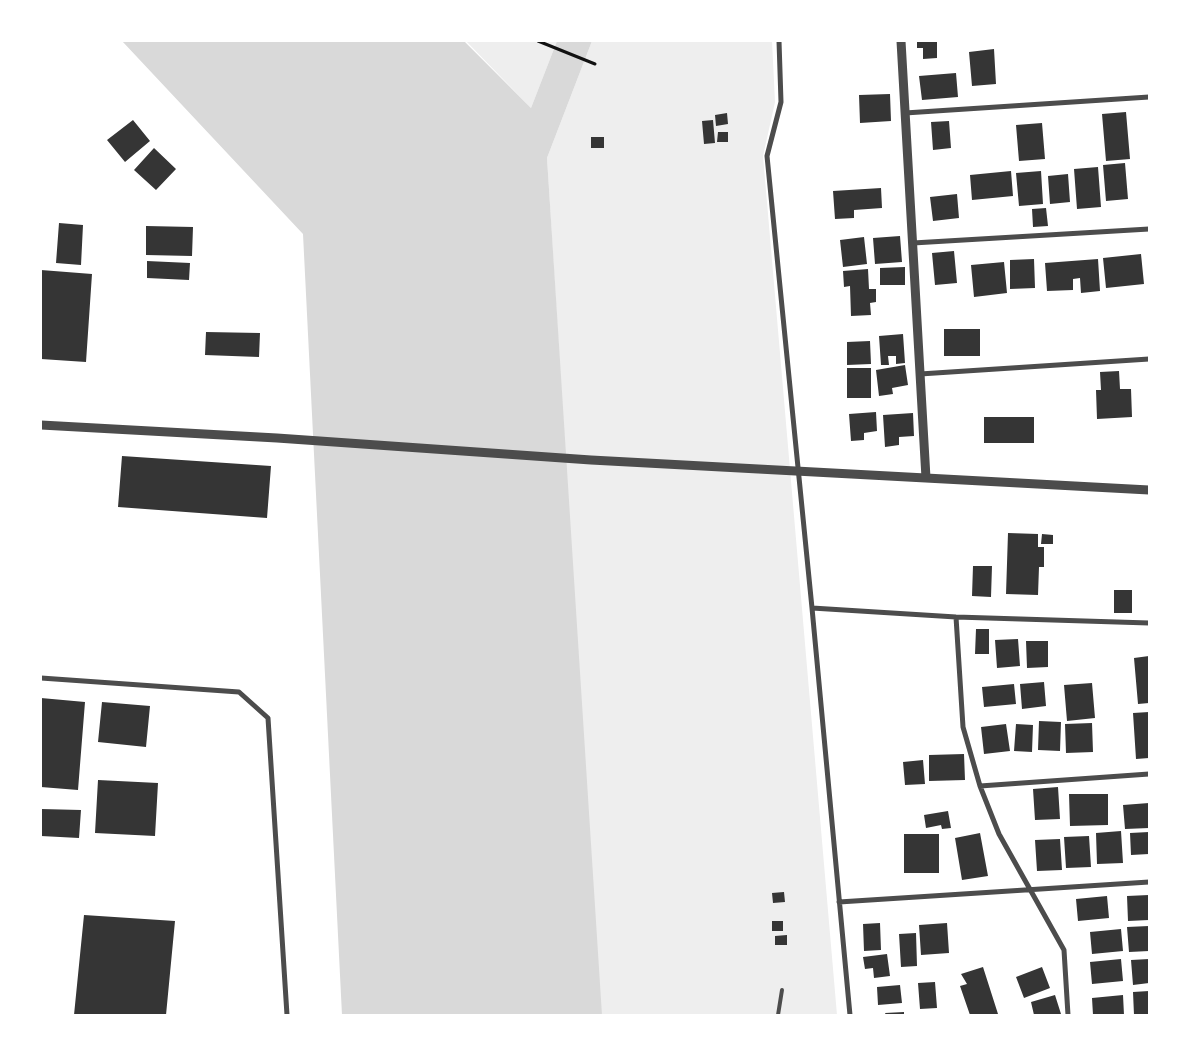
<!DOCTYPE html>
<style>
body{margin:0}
#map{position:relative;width:1190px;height:1056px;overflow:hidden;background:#fff;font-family:"Libre Baskerville",serif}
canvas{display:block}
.frame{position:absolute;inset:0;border:42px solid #fff;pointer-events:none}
</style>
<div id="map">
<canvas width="1190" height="1056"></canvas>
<div class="frame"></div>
</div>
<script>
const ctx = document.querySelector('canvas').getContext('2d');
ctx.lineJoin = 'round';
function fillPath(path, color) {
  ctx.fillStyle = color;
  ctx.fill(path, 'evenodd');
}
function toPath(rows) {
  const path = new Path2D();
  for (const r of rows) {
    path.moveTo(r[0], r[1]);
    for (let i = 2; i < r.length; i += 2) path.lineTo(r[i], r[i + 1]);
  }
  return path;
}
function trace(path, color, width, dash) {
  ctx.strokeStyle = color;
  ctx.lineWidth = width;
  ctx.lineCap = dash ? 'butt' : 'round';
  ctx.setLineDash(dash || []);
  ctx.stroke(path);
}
const green = toPath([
 [466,41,557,41,531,108],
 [592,41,772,41,775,102,763,156,837,1015,600,1015,547,158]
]);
const water = toPath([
 [122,41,464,41,531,108,557,41,592,41,547,158,602,1015,342,1015,303,234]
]);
const building = toPath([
 [917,41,937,41,937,58,923,59,923,48,917,48],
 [994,49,996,84,972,86,969,52],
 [956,73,958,97,922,100,919,76],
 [890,94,891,121,860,123,859,95],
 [1126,112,1130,159,1106,161,1102,114],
 [727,113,728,124,716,126,715,115],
 [133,120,150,141,125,162,107,140],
 [713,120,715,143,704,144,702,121],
 [949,121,951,148,933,150,931,122],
 [1042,123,1045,159,1019,161,1016,125],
 [718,132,728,132,728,142,717,142],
 [591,137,604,137,604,148,591,148],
 [154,148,176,169,156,190,134,170],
 [1125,163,1128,199,1106,201,1103,165],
 [1098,167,1101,207,1077,209,1074,169],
 [1011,171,1013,196,972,200,970,175],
 [1041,171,1043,204,1019,206,1016,173],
 [1068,174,1070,202,1050,204,1048,176],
 [881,188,882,208,854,210,854,218,835,219,833,191],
 [957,194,959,218,933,221,930,197],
 [1046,208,1048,226,1033,227,1032,209],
 [59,223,83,225,81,265,56,263],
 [146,226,193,227,192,256,146,255],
 [900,236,902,262,875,264,873,238],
 [864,237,867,264,843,267,840,240],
 [954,251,957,283,935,285,932,253],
 [1141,254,1144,284,1106,288,1103,258],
 [1034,259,1035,288,1010,289,1010,260],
 [1098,259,1100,291,1081,293,1080,278,1073,279,1073,290,1047,291,1045,263],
 [147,261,190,263,189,280,147,278],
 [1004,262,1007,293,974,297,971,265],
 [905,267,905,285,880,285,880,268],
 [868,269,869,289,876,289,876,302,870,303,871,315,851,316,850,286,844,287,843,271],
 [41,270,92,274,86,362,41,359],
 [944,329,980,329,980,356,944,356],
 [206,332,260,333,259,357,205,355],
 [903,334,905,363,896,364,896,356,888,356,889,365,881,365,879,336],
 [870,341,871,364,847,365,847,342],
 [905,365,908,385,892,388,893,394,879,396,876,370],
 [847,368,871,368,871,398,847,398],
 [1119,371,1120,389,1131,389,1132,417,1097,419,1096,390,1101,390,1100,372],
 [876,412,877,431,864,433,864,440,851,441,849,414],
 [913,413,914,436,899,437,899,445,885,447,883,415],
 [984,417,1034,417,1034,443,984,443],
 [122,456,271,466,267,518,118,507],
 [1008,533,1038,534,1038,547,1044,547,1044,567,1039,567,1038,595,1006,594],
 [1042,534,1053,535,1053,544,1041,544],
 [973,566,992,566,991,597,972,596],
 [1114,590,1132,590,1132,613,1114,613],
 [976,629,989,629,989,654,975,654],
 [1018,639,1020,666,997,668,995,640],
 [1026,641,1048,641,1048,667,1027,668],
 [1149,656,1149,703,1138,704,1134,658],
 [1044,682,1046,706,1022,709,1020,684],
 [1092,683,1095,718,1067,721,1064,685],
 [1014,684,1016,704,984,707,982,687],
 [41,698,85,702,78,790,41,787],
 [102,702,150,706,146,747,98,742],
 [1149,712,1149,758,1136,759,1133,713],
 [1039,721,1061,722,1060,751,1038,750],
 [1092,723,1093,752,1066,753,1065,724],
 [1006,724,1010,751,984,754,981,727],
 [1016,724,1033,725,1032,752,1014,751],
 [964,754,965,780,929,781,929,755],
 [923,760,925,784,905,785,903,762],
 [98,780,158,783,155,836,95,833],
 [1058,787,1060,819,1035,820,1033,789],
 [1069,794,1108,794,1108,825,1070,826],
 [1149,803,1149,828,1125,829,1123,805],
 [41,809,81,810,79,838,41,836],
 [948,811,951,828,942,829,941,825,926,828,924,815],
 [1121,831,1123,863,1097,864,1096,833],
 [1149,832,1149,854,1131,855,1130,833],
 [980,833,988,876,962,880,955,838],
 [904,834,939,834,939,873,904,873],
 [1089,836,1091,867,1066,868,1064,837],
 [1060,839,1062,870,1037,871,1035,840],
 [784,892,785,902,773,903,772,893],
 [1149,895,1149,920,1128,921,1127,896],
 [1107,896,1109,918,1078,921,1076,899],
 [84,915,175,921,166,1015,74,1015],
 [772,921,783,921,783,931,772,931],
 [880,923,881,950,864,951,863,924],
 [947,923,949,953,921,955,919,925],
 [1149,926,1149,951,1129,952,1127,927],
 [1121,929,1123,951,1092,954,1090,932],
 [916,933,917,966,901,967,899,934],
 [787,935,787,945,775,945,775,936],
 [887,954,890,976,874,978,873,968,865,969,863,957],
 [1121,959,1123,981,1092,984,1090,962],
 [1149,959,1149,983,1133,985,1131,960],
 [983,967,998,1014,970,1015,960,986,967,984,961,974],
 [1042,967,1050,988,1024,998,1016,977],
 [935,982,937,1008,920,1009,918,983],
 [900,985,902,1003,878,1005,877,987],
 [1149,991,1149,1015,1134,1015,1133,992],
 [1055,995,1061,1014,1034,1015,1031,1002],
 [1123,995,1124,1015,1093,1015,1092,998],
 [904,1012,904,1015,886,1015,885,1013]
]);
const path = toPath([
 [538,41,595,64]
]);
const service = toPath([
 [778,1015,782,990]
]);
const minor = toPath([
 [779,41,781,102,767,156,812,608,850,1015],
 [905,113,1149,97],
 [913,243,1149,229],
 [920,374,1149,359],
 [812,608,956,617,1149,623],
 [956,617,963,727,980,786,999,834,1064,950,1068,1015],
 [41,678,239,692,268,718,287,1015],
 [980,786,1149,774],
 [839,902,1149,882]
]);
const tertiary = toPath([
 [901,41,926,478],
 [41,425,277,438,591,460,1149,490]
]);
fillPath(green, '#eee');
fillPath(water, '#d9d9d9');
fillPath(building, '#353535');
trace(path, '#111', 3);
trace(service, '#4c4c4c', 4);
trace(minor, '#4c4c4c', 5);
trace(tertiary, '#4c4c4c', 9);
</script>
